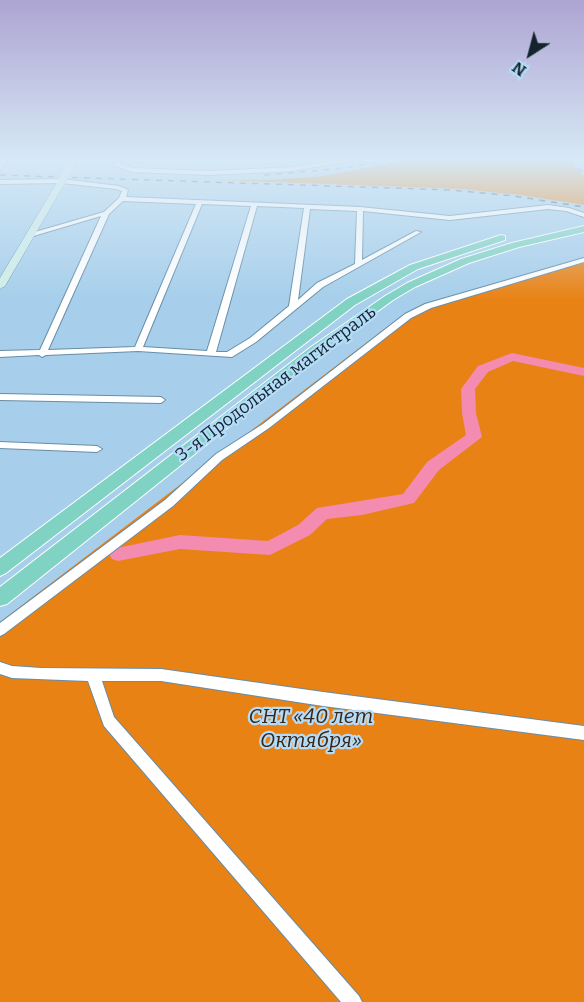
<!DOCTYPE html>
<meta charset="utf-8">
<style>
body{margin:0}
#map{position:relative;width:584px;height:1002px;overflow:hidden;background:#a7cfeb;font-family:Bitter,serif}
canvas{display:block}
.north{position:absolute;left:500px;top:24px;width:60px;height:60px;-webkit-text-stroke:4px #b4dcf8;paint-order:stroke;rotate:216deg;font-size:16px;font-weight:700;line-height:24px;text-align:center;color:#14242e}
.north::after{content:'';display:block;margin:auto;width:21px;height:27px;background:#14242e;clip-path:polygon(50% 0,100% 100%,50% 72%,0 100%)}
</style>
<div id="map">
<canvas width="584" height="1002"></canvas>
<div class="north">N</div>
</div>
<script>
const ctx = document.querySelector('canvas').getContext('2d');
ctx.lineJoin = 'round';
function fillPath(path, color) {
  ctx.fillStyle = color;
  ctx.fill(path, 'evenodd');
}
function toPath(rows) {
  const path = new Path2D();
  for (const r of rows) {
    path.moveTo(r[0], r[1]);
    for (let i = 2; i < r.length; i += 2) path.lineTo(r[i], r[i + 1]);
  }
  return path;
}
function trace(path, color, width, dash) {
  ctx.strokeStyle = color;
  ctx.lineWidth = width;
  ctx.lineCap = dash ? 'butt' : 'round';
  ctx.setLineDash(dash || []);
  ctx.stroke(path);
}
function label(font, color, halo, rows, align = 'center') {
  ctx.font = font + ' Bitter,serif';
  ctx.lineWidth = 4.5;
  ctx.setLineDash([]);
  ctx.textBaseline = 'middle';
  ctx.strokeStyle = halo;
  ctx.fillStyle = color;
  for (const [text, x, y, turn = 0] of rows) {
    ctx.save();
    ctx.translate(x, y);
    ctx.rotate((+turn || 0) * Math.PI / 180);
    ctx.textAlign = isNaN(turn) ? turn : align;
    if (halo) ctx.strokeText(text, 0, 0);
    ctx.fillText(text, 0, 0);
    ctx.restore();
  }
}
const green = toPath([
 [413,159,567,159,584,176,584,205,520,195,460,189,218,180,270,180,323,176],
 [584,263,584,1002,0,1002,0,622,404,314,432,302]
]);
const river = toPath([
 [512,353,584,368,584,376,513,361,488,372,475,389,476,413,482,437,439,470,414,503,362,515,327,519,310,535,270,555,180,549,118,561,112,559,109,554,112,549,180,535,268,541,298,525,317,508,403,494,427,462,466,435,462,413,461,389,478,366,512,353]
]);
const minor = toPath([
 [3,159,8,159,0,170,0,164,3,159],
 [115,159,121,159,120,164,133,168,209,171,293,167,347,159,362,159,293,171,209,175,132,172,115,166,115,159],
 [62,179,119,186,128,190,126,197,360,207,450,216,548,205,569,208,584,213,584,217,566,211,548,209,450,220,363,211,362,260,416,231,421,232,323,287,256,342,232,357,138,351,46,355,42,357,39,355,0,357,0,351,40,350,101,216,30,237,28,236,28,234,104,212,119,198,122,191,116,189,62,183,0,184,0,180,62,179],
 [123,201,196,204,135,347,48,350,109,214,123,201],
 [202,204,251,206,207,351,143,347,202,204],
 [257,206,304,208,289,306,250,338,227,352,216,352,257,206],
 [310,209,357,211,355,264,317,283,298,300,310,209],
 [584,258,584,262,431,308,411,318,269,428,222,460,173,506,4,634,0,636,0,623,165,500,216,454,263,424,405,314,425,304,584,258],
 [0,394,161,397,165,400,161,403,0,400,0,394],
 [0,442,97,446,102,449,97,452,0,448,0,442],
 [0,662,12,666,41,668,161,669,323,692,584,726,584,740,323,706,161,681,102,681,114,717,359,996,362,1002,341,1002,104,726,88,681,12,678,0,674,0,662]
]);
const secondary = toPath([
 [71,159,78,159,72,171,66,171,71,159],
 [62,179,66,181,5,286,0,289,0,278,58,181,62,179]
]);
const trunk = toPath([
 [584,226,584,232,519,247,469,263,415,287,393,300,321,353,7,604,0,606,0,587,311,347,385,296,407,283,461,259,512,243,584,226],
 [501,235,505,236,505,240,418,269,355,305,6,573,0,576,0,558,347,299,410,265,501,235]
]);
const rail = toPath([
 [569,159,584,174],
 [0,175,451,190,514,196,584,207],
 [264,175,337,169,396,159]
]);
const secondaryBridge = toPath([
 [62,181,69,169]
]);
const streetNames = [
 ["3-я Продольная магистраль",276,384,-37]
];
const nearParknames = [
 ["СНТ «40 лет",311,717],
 ["Октября»",311,741]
];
fillPath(green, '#e98214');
fillPath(river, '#f48bb0');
trace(minor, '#678da7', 2);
trace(secondary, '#678da7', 1);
trace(trunk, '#fff', 2);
fillPath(minor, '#fff');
fillPath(secondary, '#cfeee8');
fillPath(trunk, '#80d2c2');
trace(rail, '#415868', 1.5, [6, 6]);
trace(secondaryBridge, '#678da7', 8, []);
trace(secondaryBridge, '#cfeee8', 8);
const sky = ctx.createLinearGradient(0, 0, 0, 300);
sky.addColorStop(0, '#ada4d2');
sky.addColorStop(0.53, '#d7e9f6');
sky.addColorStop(1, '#d7e9f600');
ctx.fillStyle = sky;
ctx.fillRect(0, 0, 584, 300);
label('18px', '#14242e', '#b4dcf8', streetNames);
label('italic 21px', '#3a2617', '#b4dcf8', nearParknames);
</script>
